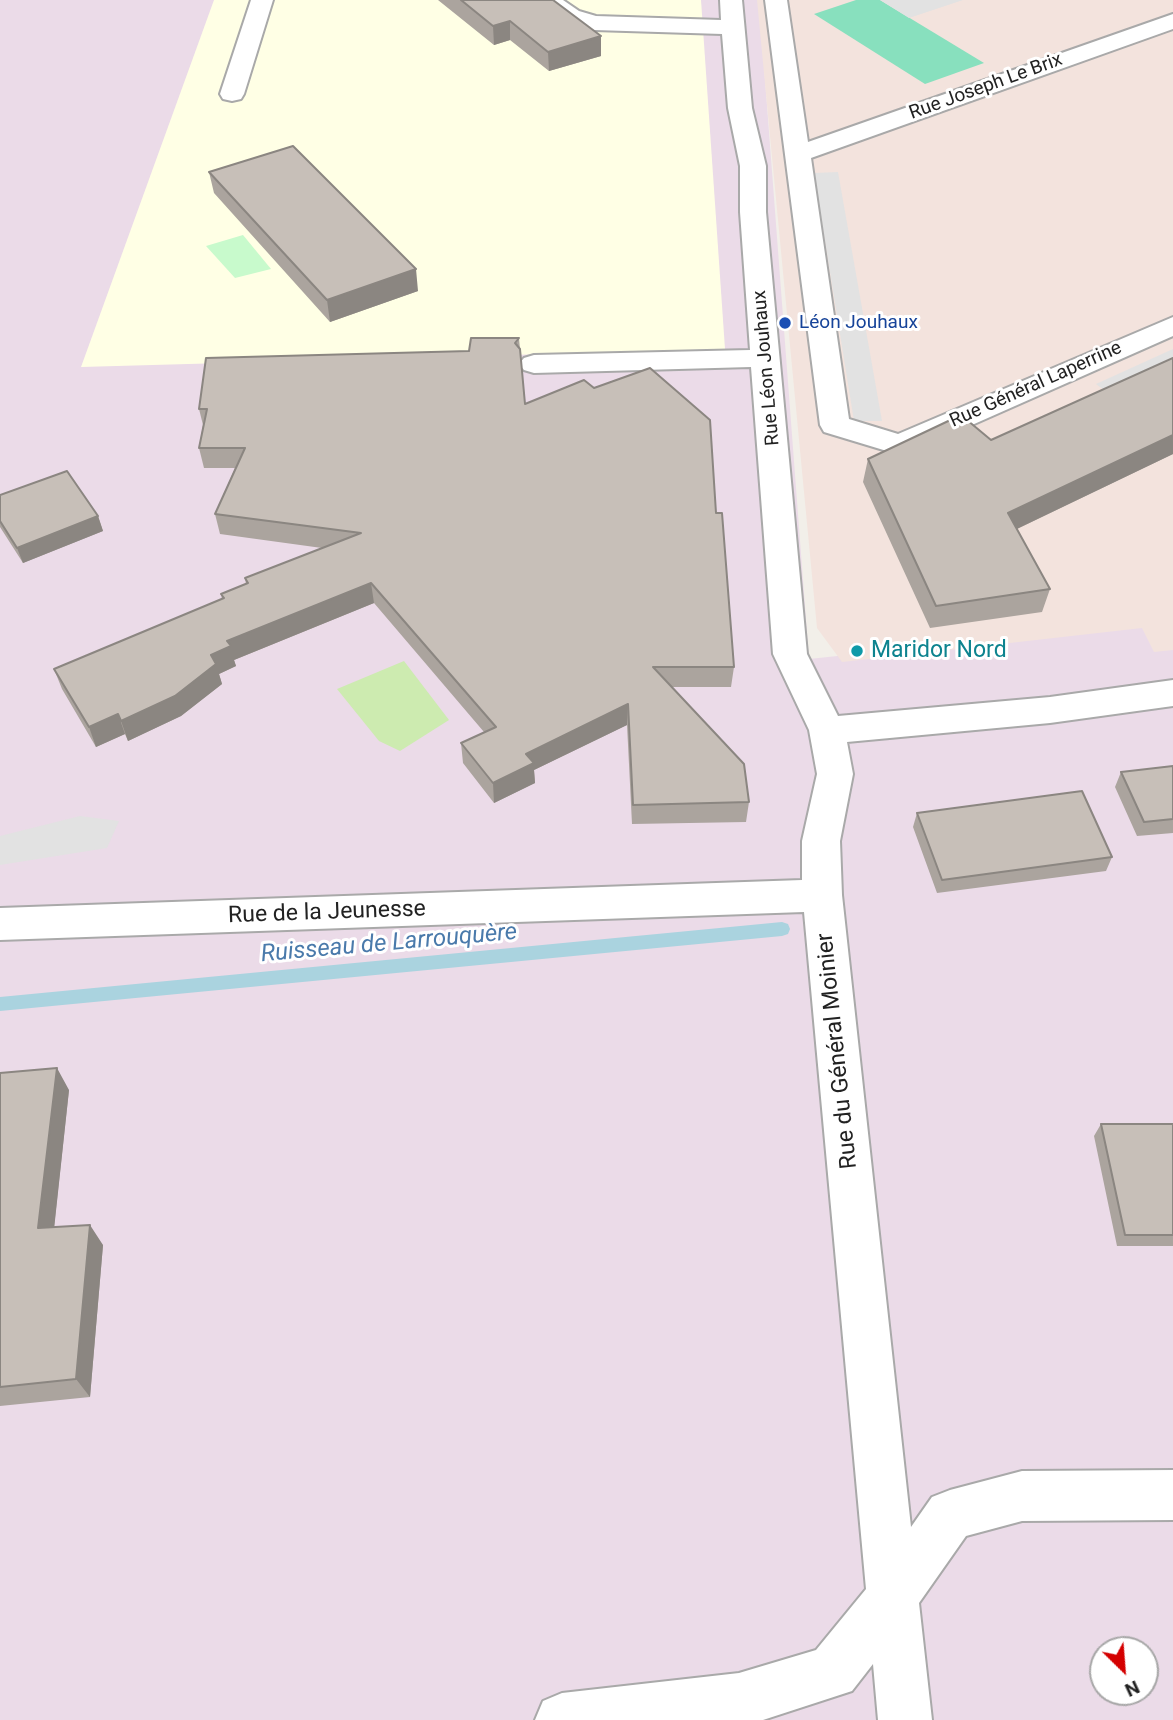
<!DOCTYPE html>
<meta charset="utf-8">
<style>
body{margin:0}
#map{position:relative;width:1173px;height:1720px;overflow:hidden;background:#f2efe9;font-family:Roboto,sans-serif}
canvas{display:block}
.north{position:absolute;left:1089px;top:1636px;width:70px;height:70px;box-sizing:border-box;background:#fff;border:2px solid #a7a7a7;border-radius:50%;rotate:155deg;font-size:19px;font-weight:700;line-height:28px;text-align:center;color:#222}
.north::after{content:'';display:block;margin:auto;width:24px;height:32px;background:#d40000;clip-path:polygon(50% 0,100% 100%,50% 72%,0 100%)}
</style>
<div id="map">
<canvas width="1173" height="1720"></canvas>
<div class="north">N</div>
</div>
<script>
const ctx = document.querySelector('canvas').getContext('2d');
ctx.lineJoin = 'round';
function fillPath(path, color) {
  ctx.fillStyle = color;
  ctx.fill(path, 'evenodd');
}
function toPath(rows) {
  const path = new Path2D();
  for (const r of rows) {
    path.moveTo(r[0], r[1]);
    for (let i = 2; i < r.length; i += 2) path.lineTo(r[i], r[i + 1]);
  }
  return path;
}
function trace(path, color, width, dash) {
  ctx.strokeStyle = color;
  ctx.lineWidth = width;
  ctx.lineCap = dash ? 'butt' : 'round';
  ctx.setLineDash(dash || []);
  ctx.stroke(path);
}
function label(font, color, halo, rows, align = 'center') {
  ctx.font = font + ' Roboto,sans-serif';
  ctx.lineWidth = 6;
  ctx.setLineDash([]);
  ctx.textBaseline = 'middle';
  ctx.strokeStyle = halo;
  ctx.fillStyle = color;
  for (const [text, x, y, turn = 0] of rows) {
    ctx.save();
    ctx.translate(x, y);
    ctx.rotate((+turn || 0) * Math.PI / 180);
    ctx.textAlign = isNaN(turn) ? turn : align;
    if (halo) ctx.strokeText(text, 0, 0);
    ctx.fillText(text, 0, 0);
    ctx.restore();
  }
}
const industrial = toPath([
 [0,0,759,0,809,659,1140,624,1173,644,1173,1720,0,1720],
 [1103,1650,1145,1650,1145,1692,1103,1692]
]);
const education = toPath([
 [214,0,701,0,725,349,81,367]
]);
const military = toPath([
 [757,0,1173,0,1173,650,1154,652,1142,628,842,662,817,628]
]);
const grass = toPath([
 [404,661,449,720,400,751,379,741,337,689]
]);
const park = toPath([
 [243,235,271,269,235,278,206,246]
]);
const pitch = toPath([
 [856,0,880,0,984,63,925,84,814,14]
]);
const parking = toPath([
 [880,0,963,0,909,18],
 [838,172,882,421,854,421,814,173],
 [1173,349,1173,377,1120,402,1096,384],
 [80,816,119,821,107,848,0,865,0,836]
]);
const stream = toPath([
 [782,922,788,924,790,929,788,934,782,936,0,1011,0,997,782,922]
]);
const minor = toPath([
 [251,0,273,0,244,94,241,99,232,101,223,99,220,94,251,0],
 [537,0,563,0,579,11,596,16,721,20,720,0,742,0,752,108,766,166,766,212,807,654,838,716,1050,697,1173,680,1173,706,1050,723,847,742,853,774,840,841,842,895,911,1527,932,1497,950,1490,1022,1471,1173,1470,1173,1520,1022,1521,966,1536,919,1603,932,1720,878,1720,873,1664,852,1691,763,1720,535,1720,543,1701,562,1693,739,1673,816,1650,866,1589,804,912,0,940,0,908,802,880,802,841,817,774,809,730,773,654,751,367,534,373,524,370,519,364,524,358,534,355,750,350,740,212,740,166,728,108,722,34,594,30,563,21,537,0],
 [765,0,787,0,808,142,1173,14,1173,29,811,158,849,419,898,434,1173,317,1173,336,911,452,900,455,824,432,820,425,765,0]
]);
const wall = toPath([
 [438,0,553,0,601,36,601,56,549,71,510,40,494,45],
 [209,172,418,291,330,322,214,193],
 [519,338,525,404,716,513,734,667,731,687,672,687,749,802,746,822,632,824,627,725,534,770,535,783,494,803,463,763,461,743,484,732,374,603,234,660,236,666,219,674,222,684,181,716,128,741,125,734,96,747,62,689,54,669,222,599,221,594,246,584,245,578,322,548,220,534,215,514,235,468,204,468,199,448,203,425,199,409,469,351],
 [1173,358,1173,454,1017,529,1050,589,1042,612,930,628,863,482,868,459,991,440],
 [0,495,98,516,103,531,23,563,0,527],
 [1173,766,1173,833,1137,836,1115,787,1121,772],
 [917,813,1112,857,1106,871,937,893,913,827],
 [0,1073,69,1090,54,1227,103,1245,90,1397,0,1406],
 [1101,1124,1173,1124,1173,1246,1117,1246,1094,1136]
]);
const shadedWall = toPath([
 [510,21,510,40,494,45,493,26],
 [601,36,601,56,549,71,548,52],
 [416,269,418,291,330,322,327,300],
 [1173,435,1173,454,1002,536,1008,513],
 [98,516,103,531,23,563,17,548],
 [371,583,374,603,234,660,236,666,219,674,222,684,181,716,128,741,121,721,211,655,227,641],
 [628,704,627,725,534,770,535,783,494,803,493,783,526,754],
 [118,714,125,734,96,747,89,727],
 [57,1068,69,1090,52,1248,38,1228],
 [90,1225,103,1245,90,1397,76,1379]
]);
const building = toPath([
 [461,0,553,0,601,36,548,52,510,21,493,26,461,0],
 [293,146,416,269,327,300,209,172,293,146],
 [471,338,519,338,515,343,520,349,525,404,584,380,594,388,650,368,710,420,716,513,722,513,734,667,653,667,744,764,749,802,633,805,628,704,526,754,534,763,493,783,461,743,496,727,371,583,227,641,231,646,211,655,216,664,175,696,121,721,118,714,89,727,54,669,224,598,221,594,248,583,245,578,361,533,215,514,245,448,199,448,207,409,199,409,206,358,469,351,471,338],
 [1173,358,1173,435,1008,513,1050,589,936,606,868,459,961,415,991,440,1173,358],
 [67,471,98,516,17,548,0,521,0,495,67,471],
 [1173,766,1173,819,1144,822,1121,772,1173,766],
 [1082,791,1112,857,942,880,917,813,1082,791],
 [57,1068,38,1228,90,1225,76,1379,0,1387,0,1073,57,1068],
 [1101,1124,1173,1124,1173,1235,1125,1235,1101,1124]
]);
const markers = [
 [785,323,7,"#1a4fb4"],
 [857,651,7,"#0f9aa8"]
];
const farStreetnames = [
 ["Rue Joseph Le Brix",986,87,-20],
 ["Rue Léon Jouhaux",767,368,-95],
 ["Rue Général Laperrine",1036,385,-24]
];
const farTransitnames = [
 ["Léon Jouhaux",799,323]
];
const cultureNames = [
 ["Maridor Nord",871,651]
];
const streetNames = [
 ["Rue de la Jeunesse",327,913,-2],
 ["Rue du Général Moinier",838,1051,-96]
];
const waterNames = [
 ["Ruisseau de Larrouquère",389,944,-5]
];
fillPath(industrial, '#ebdbe8');
fillPath(education, '#ffffe5');
fillPath(military, '#f3e3dd');
fillPath(grass, '#cdebb0');
fillPath(park, '#c8facc');
fillPath(pitch, '#88e0be');
fillPath(parking, '#e2e2e2');
fillPath(stream, '#aad3df');
trace(minor, '#a9a9a9', 4);
fillPath(minor, '#fff');
fillPath(wall, '#aba49e');
fillPath(shadedWall, '#8b8681');
fillPath(building, '#c7bfb8');
trace(building, '#8b8681', 2);
for (const [x, y, r, color] of markers) {
  const dot = new Path2D();
  dot.arc(x, y, r, 0, 2 * Math.PI);
  ctx.fillStyle = color;
  ctx.fill(dot);
  trace(dot, '#fff', 2.5);
}
label('19px', '#222', '#fff', farStreetnames);
label('19px', '#164399', '#fff', farTransitnames, 'left');
label('23px', '#0d838f', '#fff', cultureNames, 'left');
label('23px', '#222', '#fff', streetNames);
label('italic 24px', '#4a7aab', '#fff', waterNames);
</script>
